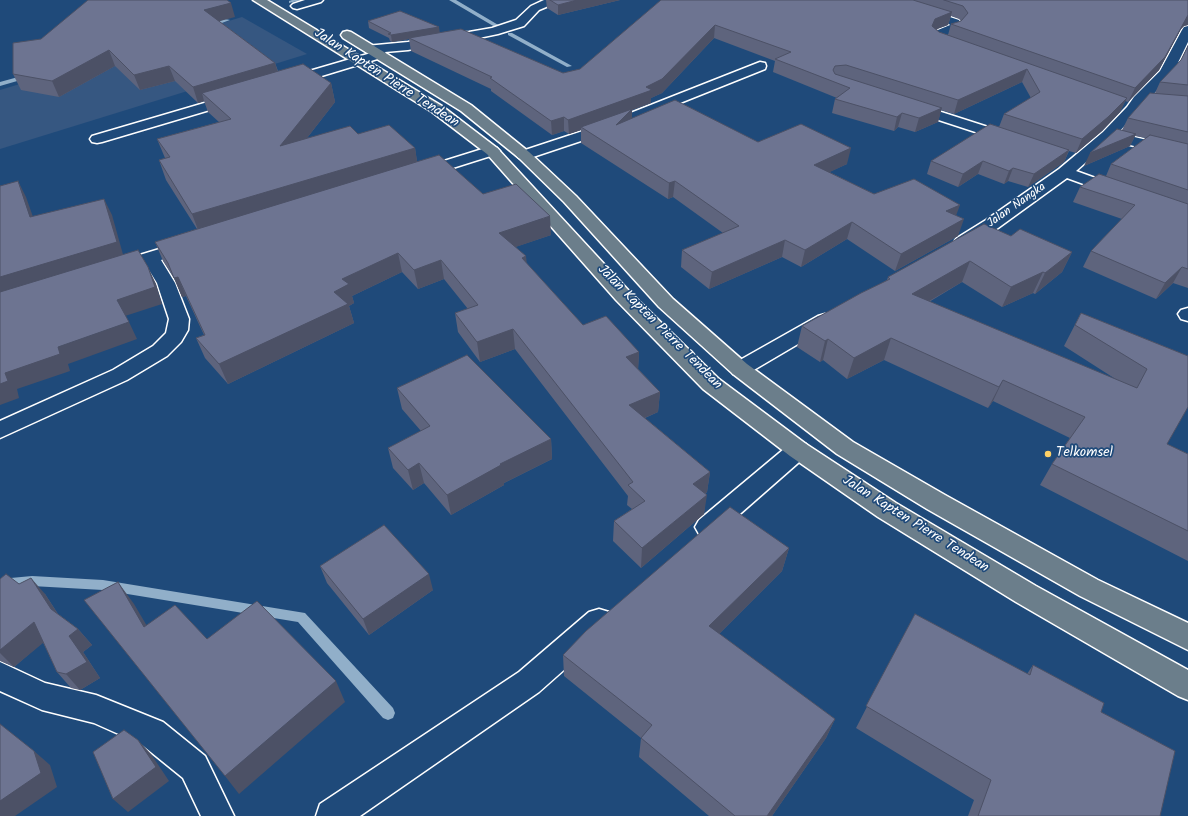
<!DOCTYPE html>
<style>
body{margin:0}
canvas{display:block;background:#1f4a7a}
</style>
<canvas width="1188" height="816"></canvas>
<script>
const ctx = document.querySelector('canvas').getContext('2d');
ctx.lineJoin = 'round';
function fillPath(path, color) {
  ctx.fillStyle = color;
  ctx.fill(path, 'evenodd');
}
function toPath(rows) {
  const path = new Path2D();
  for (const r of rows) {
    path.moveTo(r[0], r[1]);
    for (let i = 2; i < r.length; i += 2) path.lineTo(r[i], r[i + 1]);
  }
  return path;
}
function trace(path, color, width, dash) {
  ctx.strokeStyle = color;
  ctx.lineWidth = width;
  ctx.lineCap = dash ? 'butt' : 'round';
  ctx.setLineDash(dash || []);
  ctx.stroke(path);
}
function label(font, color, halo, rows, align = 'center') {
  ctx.font = font + ' Kalam,sans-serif';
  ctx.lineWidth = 3.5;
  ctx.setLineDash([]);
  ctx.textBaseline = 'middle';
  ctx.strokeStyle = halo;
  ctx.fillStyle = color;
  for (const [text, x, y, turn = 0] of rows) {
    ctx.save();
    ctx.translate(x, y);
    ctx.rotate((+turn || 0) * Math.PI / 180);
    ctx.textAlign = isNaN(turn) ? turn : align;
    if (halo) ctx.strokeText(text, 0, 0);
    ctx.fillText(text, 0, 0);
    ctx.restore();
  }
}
const built = toPath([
 [242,17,307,54,0,149,0,90]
]);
const stream = toPath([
 [292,0,301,0,289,3,289,1,292,0],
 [449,0,456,0,500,26,495,27,449,0],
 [225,19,230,20,208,28,205,26,225,19],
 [508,33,512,33,572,66,567,67,508,35,508,33],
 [29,74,31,75,31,77,0,86,0,82,29,74],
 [32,576,103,580,305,613,393,708,395,713,393,718,388,720,383,718,298,622,103,590,32,586,0,589,0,579,32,576]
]);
const minor = toPath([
 [305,0,323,0,321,2,297,9,293,8,291,6,293,4,305,0],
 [544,0,560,0,558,2,539,10,524,26,498,34,469,40,449,42,408,50,385,52,386,54,384,57,292,85,282,85,280,82,282,79,371,53,366,52,364,49,366,46,408,42,449,34,469,32,492,28,516,20,531,6,544,0],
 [881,0,898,0,959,20,962,27,960,30,943,37,959,43,961,46,959,49,951,49,932,41,930,38,933,32,950,25,949,24,883,2,881,0],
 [1188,26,1188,42,1173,73,1118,133,1188,150,1188,160,1111,140,1076,171,1123,188,1125,191,1123,194,1117,196,1111,194,1067,178,998,228,969,246,963,247,957,246,954,242,957,238,986,220,1059,169,1103,132,1127,107,1134,97,1160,71,1182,30,1184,27,1188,26],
 [760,62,765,63,766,66,765,69,605,133,524,160,519,158,516,155,519,152,595,127,760,62],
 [235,94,240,95,242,98,240,101,102,142,97,143,92,142,90,139,92,136,235,94],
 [910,102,1016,136,1018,139,1016,142,1011,143,1006,142,905,109,903,106,905,103,910,102],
 [492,146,497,148,500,151,497,154,421,178,415,176,413,173,415,170,492,146],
 [189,240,195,241,198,245,195,249,161,260,175,283,189,319,188,330,181,342,167,356,127,380,0,438,0,421,113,370,153,346,166,333,169,319,157,283,146,265,116,273,110,272,107,268,110,264,189,240],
 [1188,308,1188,321,1181,319,1178,314,1181,310,1188,308],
 [825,314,832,316,835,320,832,324,747,374,740,376,733,374,730,369,733,364,818,316,825,314],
 [798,441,806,444,810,450,806,456,717,534,708,537,699,534,695,527,699,520,790,444,798,441],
 [599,609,609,612,613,621,609,630,539,692,360,816,316,816,320,804,519,672,589,612,599,609],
 [0,662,45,683,96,695,163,722,205,756,234,816,201,816,183,778,141,744,94,723,42,710,0,691,0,662]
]);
const primary = toPath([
 [253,0,267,0,442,106,497,148,630,292,719,379,806,444,896,503,1036,586,1188,670,1188,700,1178,696,1016,602,878,517,790,456,703,389,616,300,487,154,432,112,253,0],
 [347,31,351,32,471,105,529,152,576,196,673,299,747,364,853,442,945,495,1098,580,1188,623,1188,650,1080,596,927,509,837,454,733,374,659,307,564,202,519,158,461,111,343,38,341,35,343,32,347,31]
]);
const wall = toPath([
 [546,0,620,0,558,15,547,8],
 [661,0,1188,0,1188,25,1184,26,1181,29,1159,70,1128,102,1125,101,1120,112,1102,131,1076,153,1069,151,1064,162,1028,187,1008,181,1004,184,978,174,958,187,927,174,931,161,999,127,1004,114,1031,98,1022,82,954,114,941,110,938,122,915,132,898,127,894,131,832,113,835,99,837,98,773,72,775,61,714,38,662,93,651,98,651,103,632,110,632,118,758,142,847,164,829,172,874,194,956,215,958,236,895,271,847,239,801,267,782,257,709,289,681,267,682,250,723,233,673,197,668,199,581,143,581,130,569,134,564,131,552,135,491,91,491,89,411,51,409,39,392,42,390,41,389,38,369,28,368,21,440,33,563,73,580,69],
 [951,16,959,19,961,21,951,24,948,35,939,32,937,29,948,25],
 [235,17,219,21,275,63,278,71,331,83,335,102,307,138,358,134,415,148,417,162,483,194,551,235,515,247,527,264,583,325,639,352,638,369,660,392,658,412,645,418,710,472,707,492,706,493,704,514,641,568,613,541,614,521,632,509,627,505,628,496,515,349,480,362,458,332,455,313,468,309,444,279,418,289,402,272,352,296,354,303,349,306,354,323,228,384,205,358,196,338,204,335,186,296,182,297,174,278,163,261,155,242,197,229,166,180,159,160,165,158,157,139,219,122,208,112,204,101,198,103,175,81,140,90,115,66,59,97,21,90,13,74],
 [1188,45,1188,288,1173,283,1156,299,1083,267,1091,251,1122,219,1073,202,1080,187,1106,176,1111,164,1146,138,1135,136,1130,146,1084,166,1122,130,1128,118,1155,93,1160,82,1181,61],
 [1011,236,1072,252,1062,272,1035,294,1033,293,1002,307,962,282,929,302,1117,380,1064,346,1081,313,1188,356,1167,444,1188,454,1188,561,1040,485,1052,464,1070,438,993,401,988,408,884,360,847,379,823,360,820,362,797,347,802,326,887,280,888,277],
 [397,388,551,439,552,459,504,483,504,485,451,515,424,483,413,490,393,468,388,448,421,431,402,409],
 [789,548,782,571,719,634,835,719,826,738,772,816,709,816,639,757,641,738,564,676,563,655],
 [320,566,433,590,369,635,327,583],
 [0,579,19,584,45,594,58,614,78,629,92,645,83,652,100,678,80,690,71,688,57,672,43,642,14,667,0,661],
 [915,614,1027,674,1033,665,1101,712,1160,816,968,816,974,800,856,728]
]);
const shadedWall = toPath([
 [577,0,620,0,558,15,558,5],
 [231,3,235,17,209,24,204,10],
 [952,12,948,25,932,31,932,26,935,19],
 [1188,15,1188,25,1184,26,1181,29,1159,70,1128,102,1135,88],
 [715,25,714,38,662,93,651,98,651,103,632,110,632,124,581,127,581,130,569,134,568,120,646,87],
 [439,27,440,34,409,38,409,39,392,42,391,35],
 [109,50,115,66,59,97,52,81],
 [275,63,280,79,202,93,204,101,198,103,193,87],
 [169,66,175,81,140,90,134,75],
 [1027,69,1022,82,954,114,958,100],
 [331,83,335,102,286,165,280,146],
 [1127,98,1120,112,1102,131,1076,153,1082,139],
 [942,108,938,122,915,132,919,118],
 [902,113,898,127,894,131,897,117],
 [564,117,564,131,552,135,551,121],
 [1136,134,1130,146,1084,166,1090,153],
 [415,148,418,167,200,235,192,214],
 [851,148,847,164,811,181,814,165],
 [1069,150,1064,162,1028,187,1034,174],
 [983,161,978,174,958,187,963,174],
 [1013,168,1008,181,1004,184,1009,171],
 [18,181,26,197,39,234,30,217],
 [675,181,673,197,668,199,669,183],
 [104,199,112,215,124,258,0,296,0,277],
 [960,205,954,221,946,211],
 [550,216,551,235,501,252,499,233],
 [964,219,958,236,895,271,901,254],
 [852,222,847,239,801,267,805,250],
 [785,240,782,257,709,289,712,272],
 [1072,252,1062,272,1035,294,1045,273],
 [398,253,402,272,352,296,354,303,349,306,354,323,228,384,219,364,334,292,342,279],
 [526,256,528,275,522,258],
 [441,260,444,279,418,289,414,270],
 [970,261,962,282,905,315,912,294],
 [148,267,156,284,162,304,125,316,117,300],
 [1182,267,1173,283,1156,299,1165,283],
 [1043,272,1033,293,1002,307,1011,287],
 [178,277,186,296,182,297,174,278],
 [129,322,137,339,68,364,70,371,17,389,19,398,0,405,0,384,5,373,58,347],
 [513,329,515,349,480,362,477,342],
 [891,338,884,360,847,379,854,358],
 [828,339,823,360,820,362,825,341],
 [639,352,638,372,626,357],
 [1003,380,993,401,988,408,999,387],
 [660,392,658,412,628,425,629,405],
 [551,439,552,459,504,483,504,485,451,515,447,495,500,464],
 [419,463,424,483,413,490,408,470],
 [710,472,707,492,690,504,693,484],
 [707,495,704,514,641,568,642,548],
 [789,548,782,571,705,648,709,626],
 [429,574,433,590,369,635,363,619],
 [31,578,45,594,65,625,51,609],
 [118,582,134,604,160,648,144,627],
 [34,622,49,638,14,667,0,653,0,650],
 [78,629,92,645,83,652,100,678,80,690,66,674,69,636],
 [336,681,345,702,239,794,225,776],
 [835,719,826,738,772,816,767,816],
 [138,740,151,754,169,781,128,812,113,799],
 [34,751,50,765,57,787,15,816,0,816,0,801]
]);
const building = toPath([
 [88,0,227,0,231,3,204,10,275,63,193,87,169,66,134,75,109,50,52,81,13,74,13,43,41,39,88,0],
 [550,0,577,0,558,5,550,0],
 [661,0,913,0,952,12,935,19,932,26,939,32,1127,98,1108,117,1082,139,1004,114,1040,92,1027,69,958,100,846,65,835,66,833,70,835,74,942,108,919,118,902,113,897,117,835,99,850,88,775,59,791,52,715,25,662,79,646,87,652,90,568,120,564,117,551,121,490,78,492,77,409,38,461,29,563,73,580,69,661,0],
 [944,0,1188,0,1188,15,1165,57,1135,88,951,24,961,21,968,13,963,6,944,0],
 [400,11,439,27,391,35,388,34,391,33,368,21,400,11],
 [1188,46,1188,85,1160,82,1181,60,1188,46],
 [303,64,331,83,280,146,350,126,358,134,389,125,415,148,192,214,159,160,170,157,157,139,231,119,202,93,303,64],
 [1150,93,1188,96,1188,132,1128,118,1150,93],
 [675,100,758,142,801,124,851,148,814,165,874,194,914,179,960,205,946,211,964,219,901,254,852,222,805,250,785,240,712,272,682,250,739,226,675,181,669,183,581,127,632,109,616,125,675,100],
 [990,124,1069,150,1034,174,1013,168,1009,171,983,161,963,174,931,161,990,124],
 [1117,129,1136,134,1090,153,1117,129],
 [1150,135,1188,144,1188,190,1111,164,1150,135],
 [439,155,483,194,516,184,550,216,499,233,526,256,522,258,583,325,606,316,639,352,626,357,660,392,629,405,710,472,693,484,707,495,642,548,614,521,645,501,628,485,633,482,513,329,477,342,455,313,478,305,441,260,414,270,398,253,342,279,349,284,334,292,348,304,219,364,196,338,205,335,178,277,174,278,168,263,155,242,439,155],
 [1099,174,1188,204,1188,269,1182,267,1165,283,1091,251,1135,205,1080,187,1099,174],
 [18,181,30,217,104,199,117,242,0,277,0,186,18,181],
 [984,224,1011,236,1020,229,1072,252,1045,273,1043,272,1011,287,970,261,912,294,1137,388,1147,369,1075,325,1081,313,1188,356,1188,407,1167,444,1188,454,1188,531,1052,464,1085,417,1003,380,999,387,891,338,854,358,828,339,825,341,802,326,861,293,890,279,888,277,984,224],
 [138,250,148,267,155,287,117,300,129,322,58,347,60,354,5,373,8,381,0,384,0,292,138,250],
 [467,355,551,439,500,464,501,465,447,495,419,463,408,470,388,448,430,426,397,388,467,355],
 [730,507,789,548,709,626,835,719,767,816,735,816,641,738,652,725,563,655,586,631,730,507],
 [384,525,429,574,363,619,320,566,384,525],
 [6,574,19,584,31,578,51,609,78,629,69,636,87,662,66,674,57,672,34,622,0,650,0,579,6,574],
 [118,582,144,627,175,605,207,639,257,601,336,681,225,776,84,600,118,582],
 [915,614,1030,675,1033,665,1104,703,1101,712,1175,751,1160,816,978,816,991,780,866,706,915,614],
 [0,724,34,751,41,773,0,801,0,724],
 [124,730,138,740,156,767,113,799,93,752,124,730]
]);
const markers = [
 [1048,454,4,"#ffd166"]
];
const farStreetnames = [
 ["Jalan Nangka",1017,206,-35]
];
const streetNames = [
 ["Jalan Kapten Pierre Tendean",386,79,33],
 ["Jalan Kapten Pierre Tendean",659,328,45],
 ["Jalan Kapten Pierre Tendean",915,525,32]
];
const poiNames = [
 ["Telkomsel",1056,454]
];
fillPath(built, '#365781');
fillPath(stream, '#91afc9');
trace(minor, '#fff', 3);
trace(primary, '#fff', 3);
fillPath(minor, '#1f4a7a');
fillPath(primary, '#6b7e8b');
fillPath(wall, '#5e647d');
fillPath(shadedWall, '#4c5166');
fillPath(building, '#6d7491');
trace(building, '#4c5166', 1);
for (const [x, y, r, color] of markers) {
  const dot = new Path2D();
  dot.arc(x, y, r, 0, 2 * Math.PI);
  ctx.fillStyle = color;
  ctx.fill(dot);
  trace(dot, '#1f4a7a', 1.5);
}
label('12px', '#fff', '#1f4a7a', farStreetnames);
label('14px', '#fff', '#1f4a7a', streetNames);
label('14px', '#fff', '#1f4a7a', poiNames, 'left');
</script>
